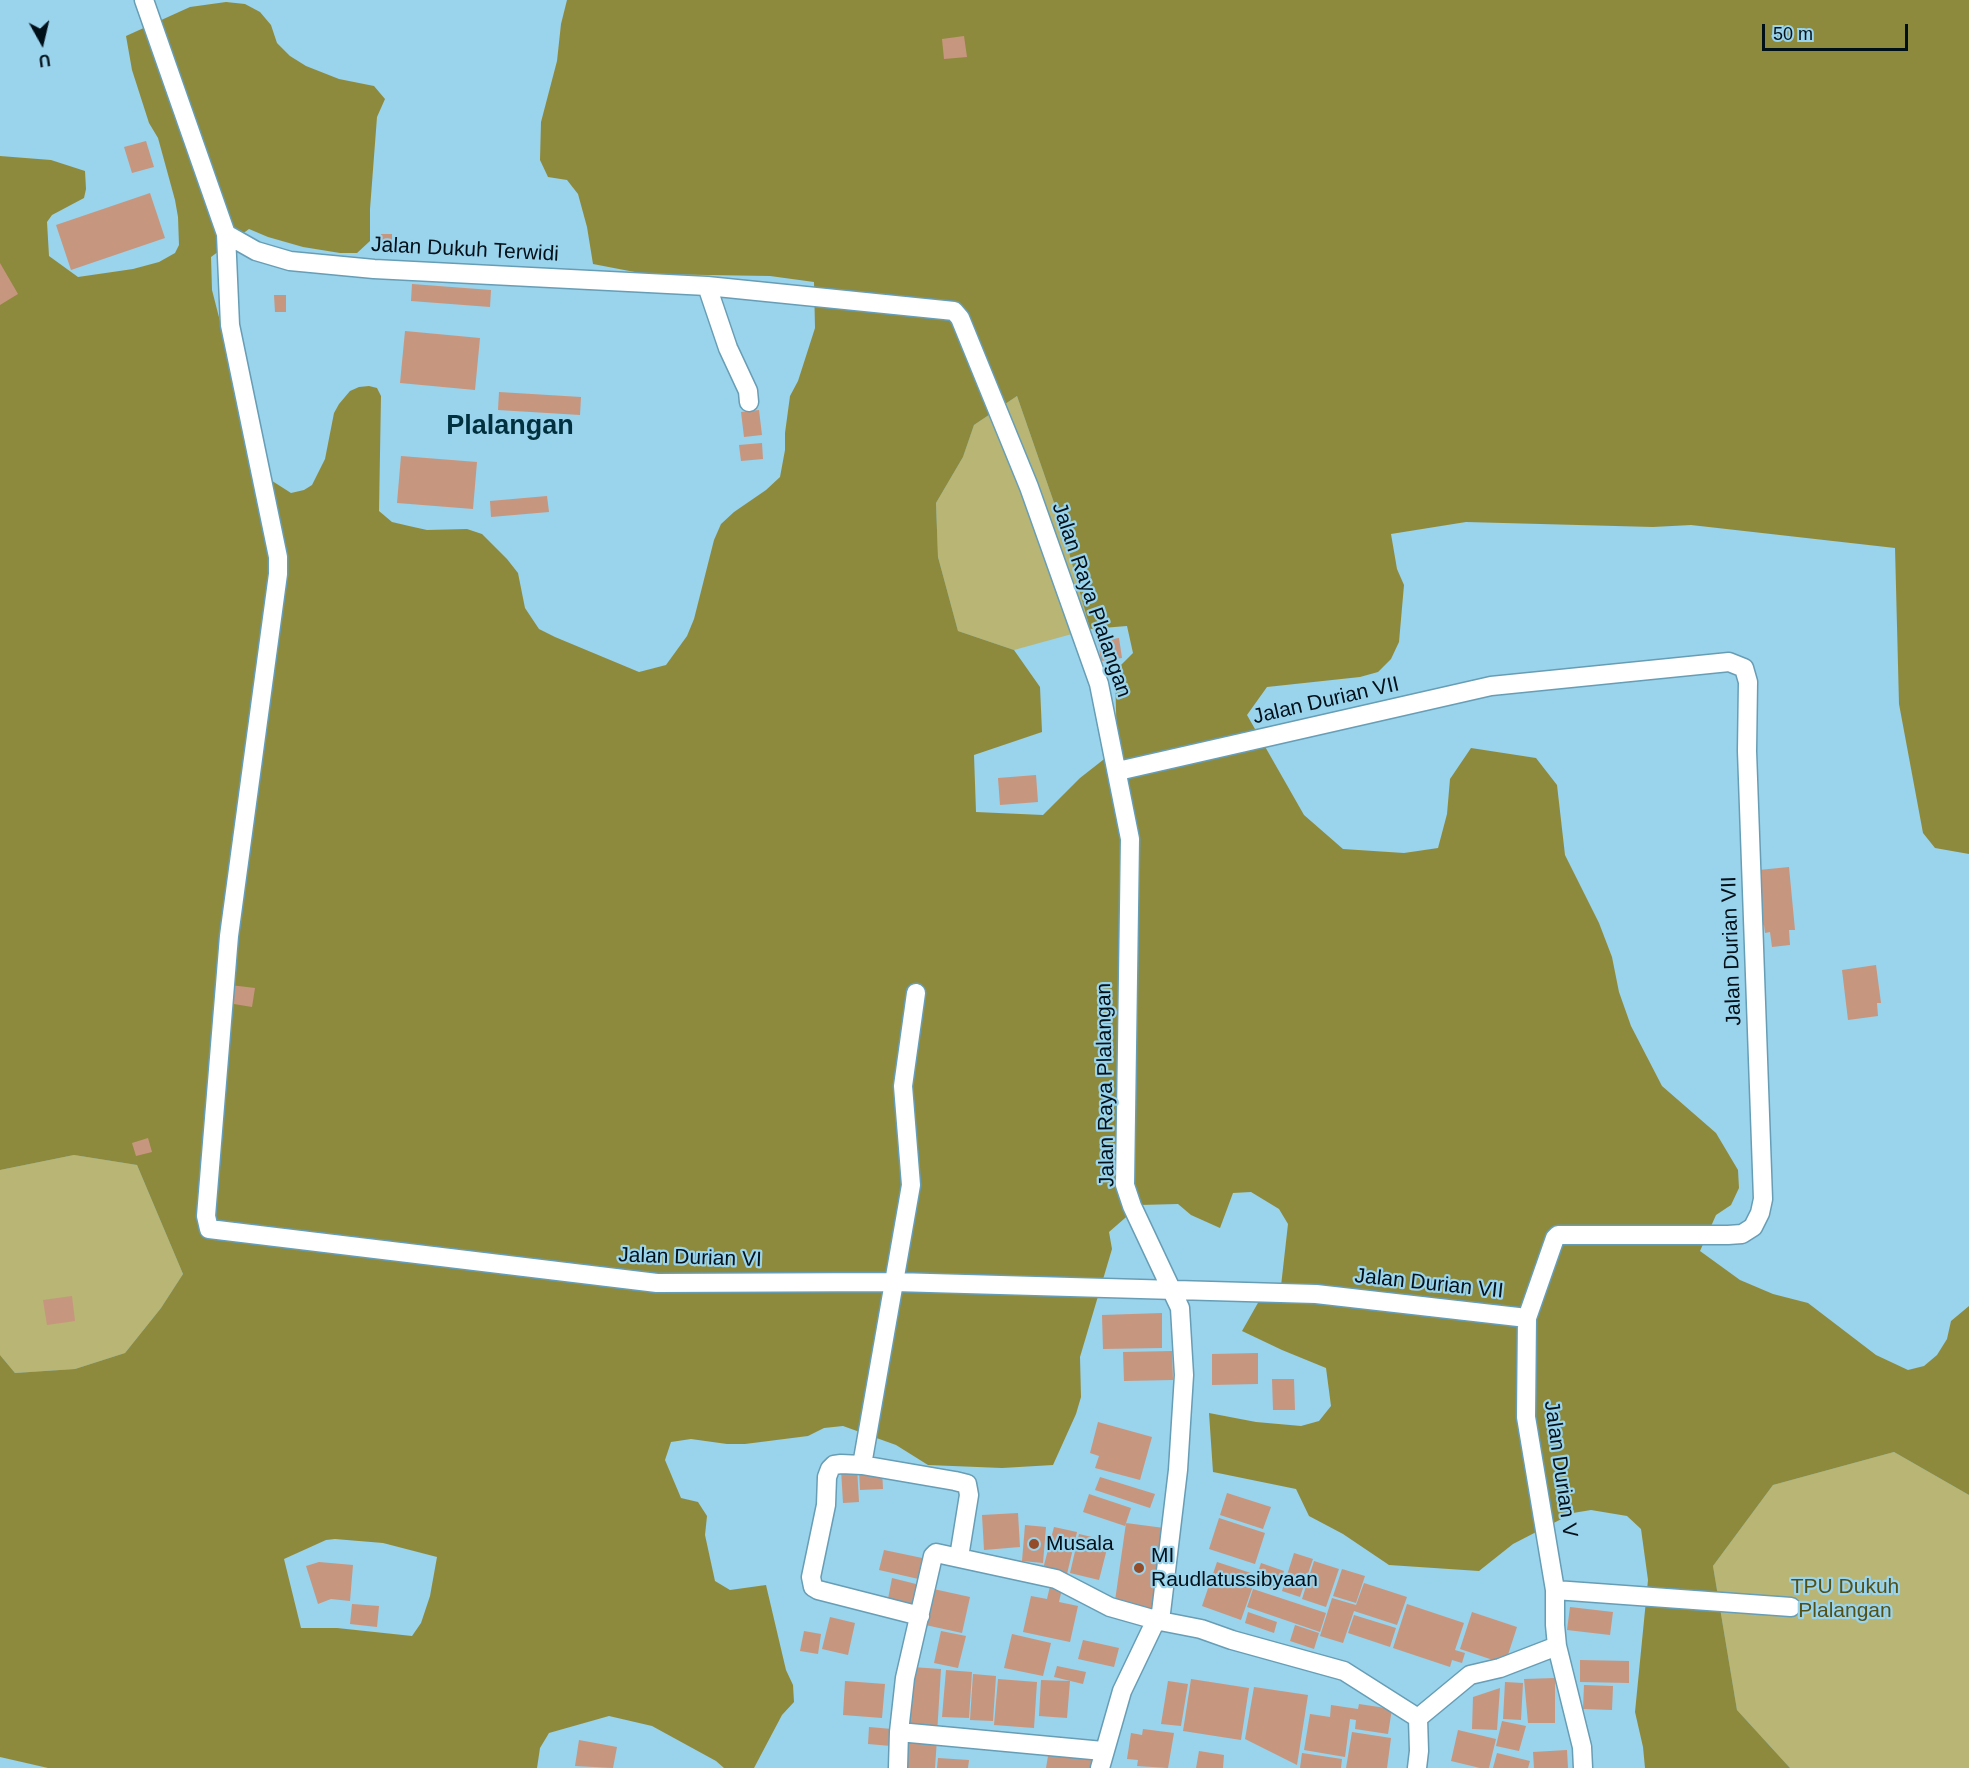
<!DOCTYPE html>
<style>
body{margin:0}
#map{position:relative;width:1969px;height:1768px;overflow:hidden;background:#9ad3ec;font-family:Helvetica,sans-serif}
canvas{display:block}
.north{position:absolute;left:12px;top:12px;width:60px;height:60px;-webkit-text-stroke:4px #9ad3ec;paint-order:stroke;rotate:172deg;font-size:16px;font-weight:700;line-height:24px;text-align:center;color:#001019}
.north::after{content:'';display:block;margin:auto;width:21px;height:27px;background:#001019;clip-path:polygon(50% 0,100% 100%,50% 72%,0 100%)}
.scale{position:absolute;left:1762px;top:24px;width:146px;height:27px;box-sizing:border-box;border:3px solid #001019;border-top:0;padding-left:8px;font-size:18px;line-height:21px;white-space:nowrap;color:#001019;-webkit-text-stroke:4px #9ad3ec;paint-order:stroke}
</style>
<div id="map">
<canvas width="1969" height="1768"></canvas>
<div class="north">U</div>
<div class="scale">50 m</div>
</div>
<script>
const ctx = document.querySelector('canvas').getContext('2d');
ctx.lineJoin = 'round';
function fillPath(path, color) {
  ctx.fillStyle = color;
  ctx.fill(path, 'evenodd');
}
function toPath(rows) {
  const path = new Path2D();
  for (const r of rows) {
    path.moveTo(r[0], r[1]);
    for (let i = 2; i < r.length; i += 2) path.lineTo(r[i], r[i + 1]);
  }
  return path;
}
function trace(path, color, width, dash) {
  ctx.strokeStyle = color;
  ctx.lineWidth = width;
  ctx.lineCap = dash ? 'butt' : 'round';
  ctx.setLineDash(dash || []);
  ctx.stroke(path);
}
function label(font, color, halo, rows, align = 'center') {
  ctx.font = font + ' Helvetica,sans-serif';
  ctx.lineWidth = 4.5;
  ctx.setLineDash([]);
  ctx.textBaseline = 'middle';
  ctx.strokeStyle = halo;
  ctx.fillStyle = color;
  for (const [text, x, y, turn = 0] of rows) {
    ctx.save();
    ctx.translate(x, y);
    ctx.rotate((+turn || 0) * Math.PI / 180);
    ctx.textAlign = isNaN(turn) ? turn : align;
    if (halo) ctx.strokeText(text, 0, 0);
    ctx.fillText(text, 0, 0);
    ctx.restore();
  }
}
const green = toPath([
 [1017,396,1060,520,1090,629,1014,650,958,631,938,557,936,503,963,457,974,425],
 [74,1155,137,1165,183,1274,161,1308,125,1353,75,1369,15,1373,0,1355,0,1170],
 [1894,1452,1969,1495,1969,1768,1790,1768,1737,1710,1713,1566,1773,1485]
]);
const forest = toPath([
 [567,0,1969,0,1969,854,1935,848,1923,833,1899,704,1895,548,1691,525,1653,527,1466,522,1391,534,1397,569,1404,585,1399,642,1391,659,1378,672,1360,677,1267,687,1247,715,1304,815,1343,849,1404,853,1438,848,1447,814,1450,779,1471,748,1536,758,1557,785,1565,855,1599,923,1612,957,1619,992,1631,1026,1662,1086,1716,1133,1738,1170,1739,1188,1731,1205,1716,1215,1700,1251,1740,1280,1773,1294,1808,1303,1876,1355,1908,1370,1924,1366,1937,1355,1947,1339,1951,1321,1969,1306,1969,1495,1894,1452,1773,1485,1713,1566,1737,1710,1790,1768,1645,1768,1643,1747,1635,1712,1648,1580,1641,1529,1627,1516,1591,1510,1573,1513,1513,1544,1479,1571,1389,1565,1343,1534,1309,1516,1296,1489,1213,1472,1209,1413,1256,1422,1301,1426,1319,1421,1331,1406,1326,1368,1282,1350,1242,1331,1263,1294,1281,1286,1288,1224,1279,1209,1251,1192,1233,1193,1220,1228,1191,1215,1178,1204,1140,1205,1109,1232,1112,1249,1080,1357,1081,1397,1076,1414,1053,1465,1002,1468,928,1465,896,1445,843,1426,824,1428,808,1436,745,1444,727,1444,691,1439,671,1442,665,1460,681,1498,698,1502,707,1516,705,1535,715,1581,730,1590,766,1585,786,1670,793,1685,794,1702,782,1715,754,1768,724,1768,716,1761,652,1726,609,1716,549,1733,540,1748,537,1768,48,1768,0,1757,0,1355,15,1373,75,1369,125,1353,161,1308,183,1274,137,1165,74,1155,0,1170,0,156,51,160,85,171,86,189,84,198,52,215,47,222,49,256,78,277,133,269,159,262,175,253,179,245,178,217,175,200,158,138,149,123,132,70,126,36,190,7,226,2,245,4,260,12,271,25,277,43,290,56,306,66,339,79,374,86,385,99,377,117,370,209,370,241,357,253,340,253,303,247,268,237,249,229,211,257,212,290,232,368,266,477,291,493,304,490,312,485,325,459,334,413,339,404,350,391,359,387,369,386,377,388,381,396,379,511,392,522,409,526,427,530,467,529,482,534,507,559,518,573,525,608,539,629,555,637,639,672,666,665,687,636,694,619,714,540,721,524,734,512,766,490,780,477,785,450,785,433,790,396,798,381,815,328,814,282,770,276,645,274,593,264,587,227,578,194,567,180,548,177,540,160,541,122,557,61,561,24],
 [1017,396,1060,520,1090,629,1127,626,1133,653,1115,671,1117,749,1080,778,1043,815,976,812,974,755,1042,732,1040,687,1014,650,958,631,938,557,936,503,963,457,974,425],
 [335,1539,383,1543,437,1557,430,1596,421,1623,412,1636,337,1628,301,1628,284,1559,326,1540]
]);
const building = toPath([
 [964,36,967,57,944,59,942,39],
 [146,141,154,167,132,173,124,147],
 [150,193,165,238,71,270,56,225],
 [381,234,392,234,392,244,381,244],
 [0,263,18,294,0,305],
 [412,284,491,290,490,307,411,301],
 [274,295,286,295,286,312,275,312],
 [405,331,480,338,475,390,400,383],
 [499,392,581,397,580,415,498,410],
 [759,410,762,435,744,437,741,412],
 [762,443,763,459,741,461,739,445],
 [401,456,477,462,473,509,397,503],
 [547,496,549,512,491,517,490,501],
 [1119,638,1122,658,1101,661,1098,641],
 [1036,775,1038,802,1000,805,998,778],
 [1789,867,1795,930,1789,930,1790,945,1772,947,1770,932,1765,933,1764,925,1756,926,1754,907,1762,906,1759,870],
 [1876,965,1881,1003,1877,1003,1878,1016,1848,1020,1842,970],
 [230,985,255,988,252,1007,228,1003],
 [148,1138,152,1152,136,1156,132,1143],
 [72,1296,75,1321,47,1325,43,1300],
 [1162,1313,1162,1348,1103,1349,1102,1315],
 [1172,1351,1173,1380,1124,1381,1123,1352],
 [1258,1353,1258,1384,1212,1385,1212,1354],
 [1272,1379,1294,1379,1295,1410,1273,1410],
 [1098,1422,1152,1437,1140,1480,1095,1468,1099,1456,1090,1453],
 [857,1467,859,1502,843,1503,841,1469],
 [882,1469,883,1489,860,1490,859,1470],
 [1100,1477,1155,1494,1150,1508,1095,1490],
 [1227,1493,1271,1507,1263,1529,1220,1515],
 [1089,1494,1131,1508,1125,1526,1083,1512],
 [1018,1513,1020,1547,984,1550,982,1515],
 [1219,1518,1265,1533,1255,1564,1209,1549],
 [1126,1523,1164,1528,1152,1613,1114,1608],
 [1025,1525,1046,1527,1043,1563,1022,1561],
 [1054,1527,1077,1532,1067,1574,1043,1569],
 [1079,1534,1109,1541,1099,1580,1070,1573],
 [884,1550,927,1559,923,1580,879,1570],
 [1294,1553,1313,1559,1300,1597,1282,1591],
 [1314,1561,1339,1569,1326,1607,1302,1599],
 [319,1562,353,1565,350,1601,331,1599,318,1604,306,1566],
 [1217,1562,1257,1575,1261,1563,1284,1571,1277,1591,1254,1583,1241,1620,1202,1606],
 [1342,1569,1365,1576,1356,1603,1333,1596],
 [892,1578,920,1585,915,1605,888,1599],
 [1364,1583,1407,1597,1397,1625,1354,1611,1343,1643,1320,1636,1332,1598,1356,1605],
 [1050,1586,1062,1589,1059,1602,1078,1606,1070,1642,1023,1632,1031,1596,1047,1599],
 [929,1588,970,1597,962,1633,921,1624],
 [1253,1589,1326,1613,1320,1632,1247,1607],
 [352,1604,379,1606,377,1627,350,1624],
 [1407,1604,1464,1623,1455,1650,1465,1653,1462,1663,1452,1660,1450,1667,1393,1648],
 [1570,1607,1613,1612,1610,1635,1567,1630],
 [1248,1612,1277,1622,1274,1633,1245,1623],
 [1472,1612,1517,1627,1505,1664,1460,1649],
 [1354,1615,1396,1628,1390,1647,1348,1633],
 [830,1617,855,1623,848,1655,822,1649],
 [1295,1625,1319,1633,1314,1649,1290,1641],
 [804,1631,821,1634,818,1654,800,1651],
 [941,1631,966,1636,958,1668,934,1663],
 [1012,1634,1051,1643,1043,1676,1004,1668],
 [1083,1640,1119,1648,1114,1667,1078,1659],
 [1580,1660,1629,1661,1629,1683,1580,1682],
 [1057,1666,1086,1672,1083,1684,1054,1677],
 [912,1667,941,1669,937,1734,908,1732],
 [946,1670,972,1672,969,1718,942,1717],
 [973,1674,996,1676,993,1721,970,1720],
 [1555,1678,1555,1723,1528,1723,1524,1679],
 [998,1679,1037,1682,1034,1728,994,1725],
 [1191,1679,1249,1688,1241,1740,1183,1731],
 [1041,1680,1070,1681,1067,1718,1039,1716],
 [845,1681,885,1684,882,1718,843,1715],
 [1168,1681,1188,1684,1181,1726,1161,1724],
 [1505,1682,1523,1683,1521,1720,1503,1719],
 [1584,1685,1613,1686,1612,1710,1583,1709],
 [1254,1687,1308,1695,1297,1765,1245,1739],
 [1500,1688,1497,1730,1472,1729,1473,1697],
 [1359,1704,1392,1709,1388,1734,1355,1729,1356,1720,1350,1719,1345,1757,1304,1750,1310,1714,1330,1717,1331,1705,1358,1709],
 [1502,1721,1526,1726,1519,1751,1496,1746],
 [869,1727,892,1729,891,1746,868,1744],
 [1143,1729,1174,1733,1168,1768,1137,1766,1138,1760,1127,1759,1131,1733,1142,1735],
 [1458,1730,1496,1739,1489,1768,1480,1768,1451,1761],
 [1352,1732,1391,1738,1387,1768,1346,1768],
 [907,1736,937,1739,935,1768,904,1768],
 [579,1740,617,1747,613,1768,575,1766],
 [1049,1750,1096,1759,1094,1768,1046,1768],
 [1567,1750,1568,1768,1534,1768,1533,1752],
 [1199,1751,1224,1755,1223,1768,1196,1768],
 [1302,1753,1342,1759,1341,1768,1300,1768],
 [1497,1753,1530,1761,1528,1768,1493,1768],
 [938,1758,969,1760,968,1768,937,1768]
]);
const street = toPath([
 [144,0,226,234,230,325,278,557,278,574,229,936,206,1216,209,1229,657,1283,895,1282,1316,1294,1527,1318],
 [226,234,256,251,290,261,374,269,707,286,954,311,960,318,1029,487,1099,684,1130,839,1125,1185,1132,1206,1180,1308,1184,1375,1178,1470,1160,1621,1201,1629,1232,1640,1344,1671,1418,1718,1419,1751,1417,1768],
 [707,286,728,348,748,391,749,402],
 [1118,771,1491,686,1729,662,1744,668,1748,682,1747,751,1763,1199,1760,1213,1753,1227,1742,1234,1728,1235,1558,1235,1555,1238,1527,1318,1526,1417,1555,1590,1555,1625,1557,1646,1582,1747,1583,1768],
 [916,993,903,1086,911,1185,862,1465,841,1464,834,1465,830,1469,827,1477,826,1505,811,1577,813,1587,818,1590,920,1616],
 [862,1465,955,1481,967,1484,969,1495,959,1557],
 [1555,1590,1791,1607],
 [1418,1718,1470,1675,1500,1668,1557,1646],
 [899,1732,1103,1751],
 [898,1768,899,1732,905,1678,933,1556,936,1553,1056,1579,1110,1607,1156,1620],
 [1100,1768,1122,1691,1156,1620,1160,1621]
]);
const markers = [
 [1034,1544,6,"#944d28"],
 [1139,1568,6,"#944d28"]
];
const streetNames = [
 ["Jalan Dukuh Terwidi",465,250,3],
 ["Jalan Raya Plalangan",1091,600,71],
 ["Jalan Durian VII",1326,701,-13],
 ["Jalan Durian VII",1732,951,-92],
 ["Jalan Raya Plalangan",1106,1085,-91],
 ["Jalan Durian VI",690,1258,2],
 ["Jalan Durian VII",1429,1284,6],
 ["Jalan Durian V",1560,1469,82]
];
const poiNames = [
 ["Musala",1046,1544],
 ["MI",1151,1556],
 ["Raudlatussibyaan",1151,1580]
];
const parkNames = [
 ["TPU Dukuh",1845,1587],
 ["Plalangan",1845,1611]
];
const districtNames = [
 ["Plalangan",510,427]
];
fillPath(green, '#b8b575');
fillPath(forest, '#8e8a3d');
fillPath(building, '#c7967f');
trace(street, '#679eb6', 21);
trace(street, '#fff', 18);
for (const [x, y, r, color] of markers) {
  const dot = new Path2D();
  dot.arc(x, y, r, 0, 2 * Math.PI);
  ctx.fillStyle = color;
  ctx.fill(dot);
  trace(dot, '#9ad3ec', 2);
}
label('21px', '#001019', '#9ad3ec', streetNames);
label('21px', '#001019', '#9ad3ec', poiNames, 'left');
label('21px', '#535016', '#9ad3ec', parkNames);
label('bold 27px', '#01303f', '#9ad3ec', districtNames);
</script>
